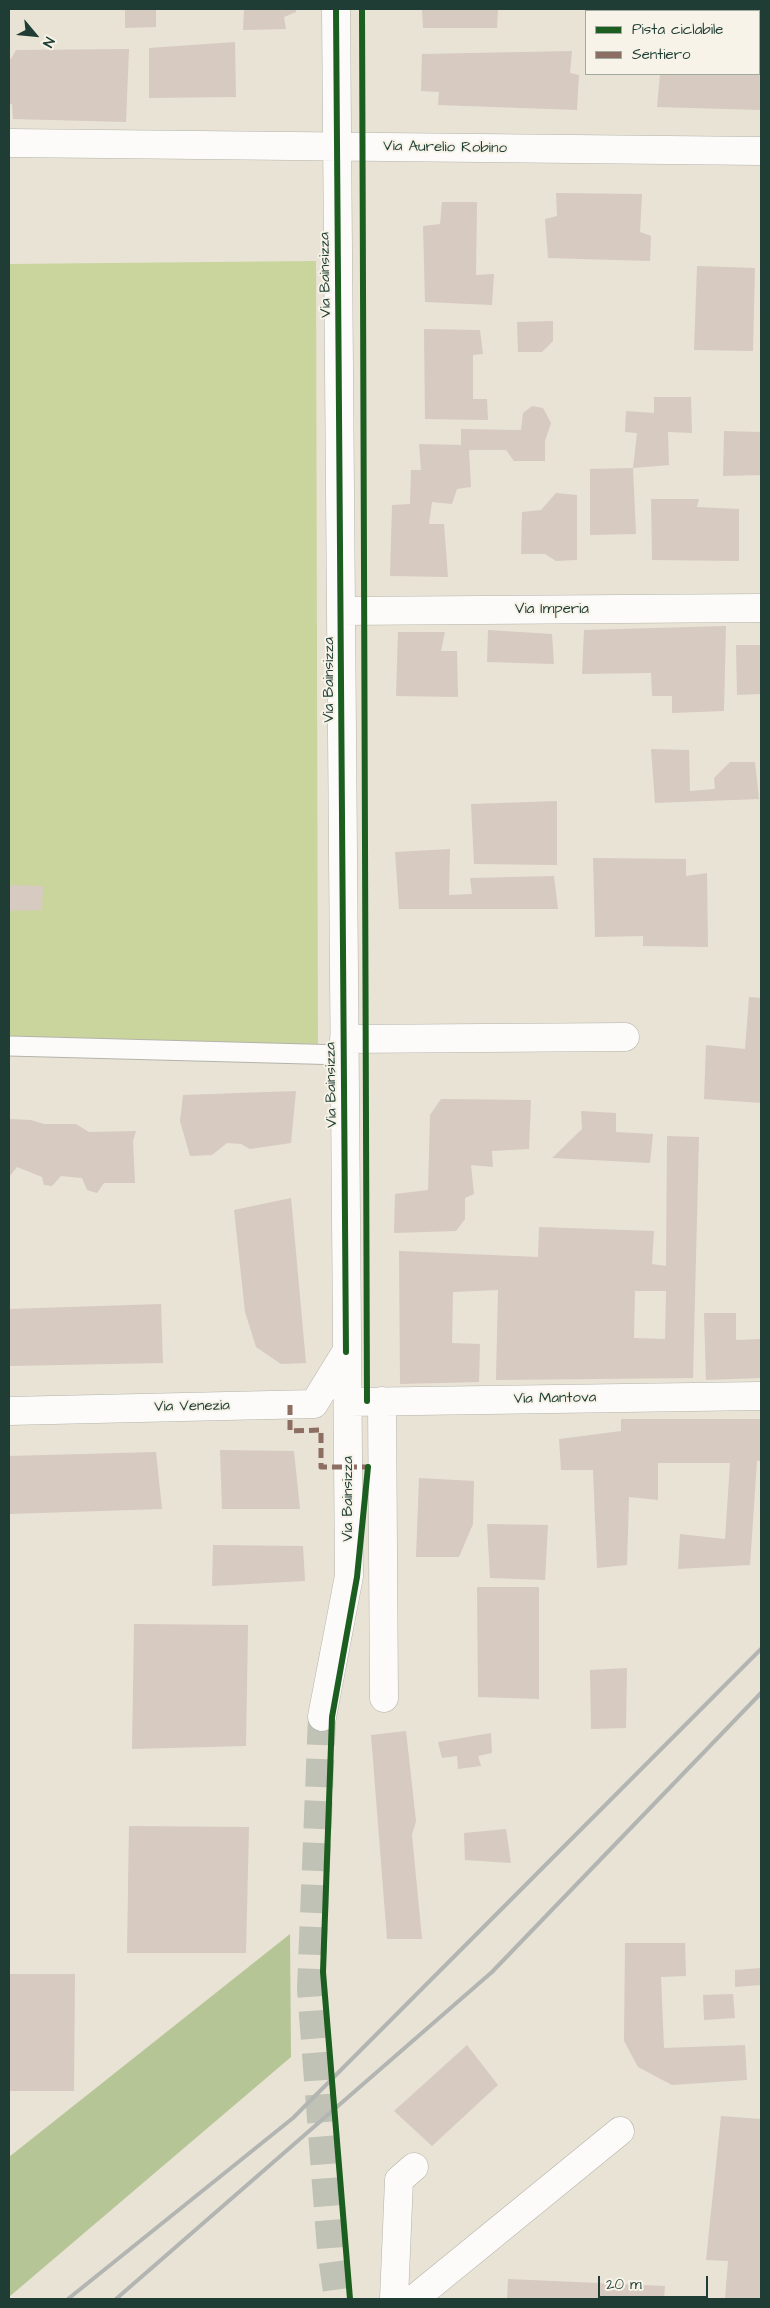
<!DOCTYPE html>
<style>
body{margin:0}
#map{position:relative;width:770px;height:2308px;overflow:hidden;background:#e8e3d5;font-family:"Architects Daughter",sans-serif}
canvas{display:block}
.frame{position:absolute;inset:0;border:10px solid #1f3d34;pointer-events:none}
.legend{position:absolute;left:585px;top:10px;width:175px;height:65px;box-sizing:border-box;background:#f7f3e8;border:1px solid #a1aaa0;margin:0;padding:6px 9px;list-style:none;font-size:15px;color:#1f3d34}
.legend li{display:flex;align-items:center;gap:10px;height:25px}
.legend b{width:25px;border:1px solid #a1aaa0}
.north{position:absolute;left:10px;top:10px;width:50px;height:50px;-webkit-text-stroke:4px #f7f3e8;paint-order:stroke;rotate:118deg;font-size:14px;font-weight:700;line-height:20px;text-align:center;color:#1f3d34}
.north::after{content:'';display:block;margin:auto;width:18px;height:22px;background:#1f3d34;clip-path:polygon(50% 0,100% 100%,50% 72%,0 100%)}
.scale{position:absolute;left:598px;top:2276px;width:110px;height:22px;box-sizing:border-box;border:2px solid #1f3d34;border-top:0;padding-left:6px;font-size:15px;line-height:18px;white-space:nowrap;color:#1f3d34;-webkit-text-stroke:4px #f7f3e8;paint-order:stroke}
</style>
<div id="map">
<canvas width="770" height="2308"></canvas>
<div class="frame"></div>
<ul class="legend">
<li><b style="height:6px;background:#1b5e20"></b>Pista ciclabile</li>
<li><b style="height:6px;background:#8d6e63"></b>Sentiero</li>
</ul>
<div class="north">N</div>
<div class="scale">20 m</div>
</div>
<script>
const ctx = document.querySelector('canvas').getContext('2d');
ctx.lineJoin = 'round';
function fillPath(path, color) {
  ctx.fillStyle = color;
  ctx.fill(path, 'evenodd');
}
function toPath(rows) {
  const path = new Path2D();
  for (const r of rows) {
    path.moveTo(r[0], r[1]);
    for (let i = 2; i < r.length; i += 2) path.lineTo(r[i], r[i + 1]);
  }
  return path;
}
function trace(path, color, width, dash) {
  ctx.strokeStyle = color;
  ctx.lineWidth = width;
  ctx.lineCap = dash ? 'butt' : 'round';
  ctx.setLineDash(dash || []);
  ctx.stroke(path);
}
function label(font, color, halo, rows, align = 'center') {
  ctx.font = font + ' "Architects Daughter",sans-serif';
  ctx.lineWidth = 4;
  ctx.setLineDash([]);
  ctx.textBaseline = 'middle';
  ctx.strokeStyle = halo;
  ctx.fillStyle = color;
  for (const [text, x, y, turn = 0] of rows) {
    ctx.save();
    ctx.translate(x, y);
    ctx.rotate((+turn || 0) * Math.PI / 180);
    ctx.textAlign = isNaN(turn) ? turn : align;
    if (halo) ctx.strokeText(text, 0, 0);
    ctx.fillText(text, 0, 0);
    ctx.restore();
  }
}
const green = toPath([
 [316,261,318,1056,9,1053,9,264]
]);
const forest = toPath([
 [290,1934,291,2057,9,2297,9,2157]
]);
const building = toPath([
 [125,9,156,9,156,27,125,28],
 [244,9,296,9,296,12,284,17,286,29,243,30],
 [422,9,498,9,497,28,423,28],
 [626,9,761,9,761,51,759,51,759,11,626,11],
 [235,42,236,97,149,98,149,48],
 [129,49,126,122,13,119,12,104,9,104,9,59,11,59,16,50],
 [572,51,570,73,579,75,577,110,438,105,439,92,421,91,422,54],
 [759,71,761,71,761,110,657,107,660,74,759,74],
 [556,193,642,194,640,232,651,236,650,261,548,258,545,219,557,216],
 [442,202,477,202,476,275,494,274,492,305,425,302,423,226,440,224],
 [697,266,755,268,753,351,694,350],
 [553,321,553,341,542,352,518,352,517,322],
 [424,329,480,330,483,354,473,355,473,399,487,399,488,420,425,419],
 [654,397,691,397,692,433,668,432,669,465,633,468,636,534,590,535,590,469,633,468,637,433,625,432,626,411,654,413],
 [532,406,543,408,551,423,545,441,545,461,514,461,506,450,469,450,471,487,457,489,452,504,432,502,429,524,444,524,448,577,390,576,392,505,410,504,411,470,421,470,419,444,461,445,461,429,521,430,523,413],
 [724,431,761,432,761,475,723,476],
 [556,493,577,495,577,560,556,561,545,554,521,554,522,512,541,510],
 [651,499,699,499,697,507,739,509,739,561,652,560],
 [726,626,724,711,672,713,672,696,652,696,651,673,582,674,584,630],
 [488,630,552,634,554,664,487,662],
 [398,632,445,632,441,651,457,651,458,697,396,696],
 [736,645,761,645,761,694,737,695],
 [651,749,689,750,690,791,715,789,714,778,730,762,755,762,759,799,655,803],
 [557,801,557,865,474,864,471,804],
 [450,849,449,895,472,894,470,878,554,876,558,909,399,909,395,852],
 [593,858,686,859,686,876,707,873,708,947,643,946,643,936,595,937],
 [9,885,43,886,42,910,9,911],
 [749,997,761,998,761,1103,704,1099,706,1045,745,1049],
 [296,1091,291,1143,250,1149,241,1144,227,1143,212,1155,190,1156,180,1121,183,1095],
 [441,1099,531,1100,529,1149,492,1151,493,1167,471,1165,474,1194,465,1198,465,1219,456,1231,394,1233,395,1194,428,1190,430,1115],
 [581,1111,616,1113,616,1132,653,1134,650,1163,552,1158,582,1129],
 [9,1119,31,1120,44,1124,76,1124,89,1132,136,1131,133,1141,135,1183,104,1183,97,1193,87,1190,82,1178,61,1176,52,1186,44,1185,42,1177,17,1167,9,1177],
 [667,1136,699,1137,693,1378,496,1380,498,1290,453,1292,452,1343,480,1344,479,1382,400,1384,399,1251,538,1257,539,1227,654,1231,652,1264,666,1266],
 [635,1291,666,1291,665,1339,634,1338],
 [291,1198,292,1208,306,1363,281,1364,256,1347,245,1312,234,1210],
 [161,1304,163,1363,9,1366,9,1309],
 [704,1313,736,1313,736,1340,761,1339,761,1378,706,1380],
 [621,1419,761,1419,761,1461,757,1461,750,1565,678,1569,680,1534,725,1539,730,1463,658,1463,658,1500,629,1497,627,1565,597,1568,593,1470,561,1470,559,1439,621,1431],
 [220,1450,294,1451,300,1509,222,1509],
 [156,1452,162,1509,9,1514,9,1456],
 [419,1478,474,1481,473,1524,459,1557,416,1557],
 [487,1524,548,1525,545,1580,490,1578],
 [213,1545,303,1546,305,1581,212,1586],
 [477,1587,539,1587,539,1699,478,1697],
 [134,1624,248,1625,246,1746,132,1749],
 [627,1668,626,1728,591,1729,590,1670],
 [406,1731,416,1821,412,1835,422,1939,387,1939,371,1735],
 [491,1733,492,1753,478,1756,481,1766,458,1769,457,1756,442,1758,438,1742],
 [129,1826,249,1827,246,1953,127,1953],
 [506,1829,511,1863,465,1860,464,1833],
 [625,1943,685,1943,686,1976,661,1977,664,2048,745,2045,747,2080,672,2085,638,2067,624,2041],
 [761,1968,761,1985,735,1987,735,1970],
 [9,1974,75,1974,74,2091,9,2091],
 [733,1994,735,2018,704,2020,703,1995],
 [467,2045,498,2085,432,2146,394,2111],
 [721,2116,761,2119,761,2299,725,2299,728,2261,706,2260],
 [508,2279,665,2286,664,2299,507,2299]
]);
const streetTunnel = toPath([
 [322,1717,311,1989,331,2249,338,2299]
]);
const lane = toPath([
 [9,1046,344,1055]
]);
const street = toPath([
 [9,143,761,151],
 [342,611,761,608],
 [344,1039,625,1037],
 [382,1401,384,1698],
 [349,1402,761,1396],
 [9,1411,314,1404,346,1352],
 [322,1717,349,1576,336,9],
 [394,2299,399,2180,414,2167],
 [414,2299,620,2131]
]);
const rail = toPath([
 [68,2299,293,2118,761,1649],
 [116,2299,492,1972,761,1693]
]);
const quiet = toPath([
 [290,1405,290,1431,321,1430,321,1467,368,1467]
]);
const cycleway = toPath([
 [336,9,346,1352],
 [362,9,367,1401],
 [350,2299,323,1972,332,1717,357,1577,368,1467]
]);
const streetNames = [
 ["Via Aurelio Robino",445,148,1],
 ["Via Bainsizza",326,275,-91],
 ["Via Imperia",552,610],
 ["Via Bainsizza",330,680,-90],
 ["Via Bainsizza",332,1085,-91],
 ["Via Mantova",555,1399,-1],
 ["Via Venezia",192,1407,-1],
 ["Via Bainsizza",349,1499,-90]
];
fillPath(green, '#c9d59c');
fillPath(forest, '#b5c595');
fillPath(building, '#d7cac1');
trace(streetTunnel, '#c0c2b5', 28, [28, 14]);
trace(lane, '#b4b3aa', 21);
trace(street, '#b4b3aa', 29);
trace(lane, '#fcfbf9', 19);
trace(street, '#fcfbf9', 28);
trace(rail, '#b2b5b2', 4);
trace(quiet, '#8d6e63', 5, [10, 5]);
trace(cycleway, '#1b5e20', 6);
label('15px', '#1f3d34', '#f7f3e8', streetNames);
</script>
